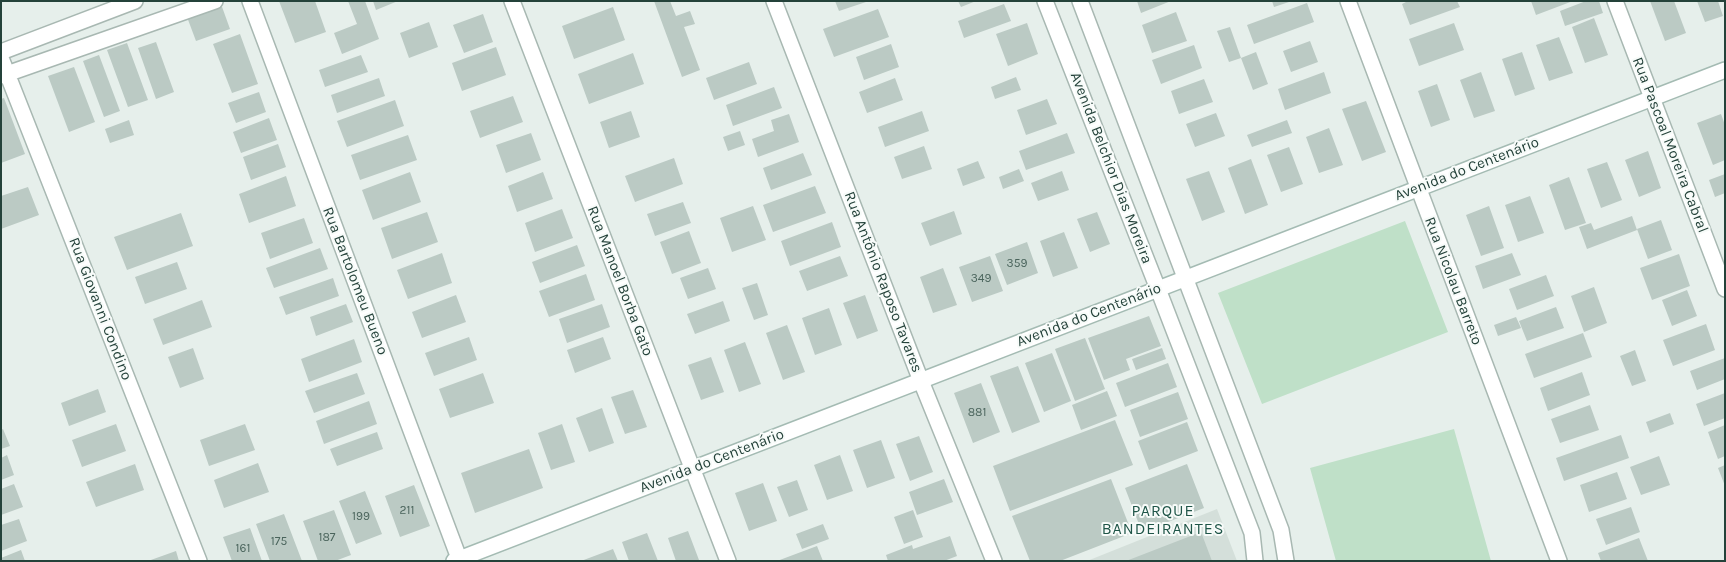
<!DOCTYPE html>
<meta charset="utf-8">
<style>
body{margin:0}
#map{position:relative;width:1726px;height:562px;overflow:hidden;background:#e6efeb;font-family:Karla,sans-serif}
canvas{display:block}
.frame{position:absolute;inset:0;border:2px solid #24423a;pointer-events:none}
</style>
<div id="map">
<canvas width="1726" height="562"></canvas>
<div class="frame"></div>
</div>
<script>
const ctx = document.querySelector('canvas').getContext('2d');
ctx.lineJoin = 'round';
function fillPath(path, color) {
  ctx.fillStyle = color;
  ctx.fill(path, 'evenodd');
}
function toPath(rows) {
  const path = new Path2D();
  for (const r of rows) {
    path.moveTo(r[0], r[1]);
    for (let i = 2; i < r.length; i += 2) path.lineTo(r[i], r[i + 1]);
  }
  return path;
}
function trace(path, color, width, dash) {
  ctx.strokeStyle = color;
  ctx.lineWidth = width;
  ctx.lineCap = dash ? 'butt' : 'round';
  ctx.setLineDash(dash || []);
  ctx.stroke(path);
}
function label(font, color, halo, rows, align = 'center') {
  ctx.font = font + ' Karla,sans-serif';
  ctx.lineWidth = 4;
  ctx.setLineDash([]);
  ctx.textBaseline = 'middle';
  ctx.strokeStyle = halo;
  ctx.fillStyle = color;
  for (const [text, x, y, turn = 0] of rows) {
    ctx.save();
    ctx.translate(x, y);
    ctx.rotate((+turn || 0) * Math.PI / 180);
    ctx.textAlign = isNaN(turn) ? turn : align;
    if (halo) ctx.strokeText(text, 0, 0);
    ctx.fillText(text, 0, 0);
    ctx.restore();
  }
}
const built = toPath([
 [1217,509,1237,561,1087,561]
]);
const green = toPath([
 [1405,221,1448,332,1262,404,1218,293],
 [1454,429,1491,561,1336,561,1310,468]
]);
const building = toPath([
 [279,1,315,1,326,32,295,43],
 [348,1,365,1,379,39,342,54,334,33,357,24],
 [373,1,398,1,376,10],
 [654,1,670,1,676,16,690,11,695,24,684,27,700,70,682,77],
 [835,1,866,1,866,2,839,11],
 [958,1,976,1,961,7],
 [1137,1,1171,1,1141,13],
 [1272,1,1289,1,1289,2,1274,7],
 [1408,1,1457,1,1460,7,1410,25,1402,4],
 [1531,1,1573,1,1536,15],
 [1586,1,1599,1,1603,13,1565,26,1560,11],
 [1650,1,1674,1,1686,33,1665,41],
 [1697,1,1718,1,1723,16,1705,22],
 [1307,3,1314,22,1254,44,1247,25],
 [221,4,230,29,196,41,187,17],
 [1004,4,1011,21,964,38,958,21],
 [613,7,625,40,574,59,562,26],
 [878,9,889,37,834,57,823,29],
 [1176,12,1187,41,1152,53,1142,25],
 [483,14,493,42,464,53,453,25],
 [1594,18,1608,55,1585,63,1572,27],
 [429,22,438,47,409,58,400,33],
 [1027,23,1038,54,1008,66,996,34],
 [1454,23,1464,50,1419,66,1409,39],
 [1230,27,1241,58,1229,62,1217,31],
 [240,34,258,84,232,93,213,44],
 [1559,37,1573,73,1549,81,1536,45],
 [1310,41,1318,62,1291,72,1283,51],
 [156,42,174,92,156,99,138,48],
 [127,43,148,100,128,107,107,50],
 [891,44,899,67,864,80,856,57],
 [1194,45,1202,68,1161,84,1152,60],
 [496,47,506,75,462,91,452,63],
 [1256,52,1268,84,1253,90,1241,58],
 [1522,52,1535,89,1515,96,1502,59],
 [633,53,644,84,589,104,578,74],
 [99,55,120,111,104,117,83,61],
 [361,55,368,72,325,87,319,70],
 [749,62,757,84,714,100,706,78],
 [74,67,95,122,69,132,48,76],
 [1324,72,1331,93,1285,110,1278,89],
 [1481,72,1495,111,1474,118,1460,80],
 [1016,77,1021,90,995,99,991,87],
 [379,78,385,96,337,113,331,95],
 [895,78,903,100,867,113,859,92],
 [1204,79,1213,102,1179,114,1171,91],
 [1437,84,1450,120,1431,127,1418,91],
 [774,87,782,108,733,126,726,105],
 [259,92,266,112,236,123,228,103],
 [513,96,523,122,480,138,470,111],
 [4,98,25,154,1,163,1,99],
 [1047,99,1057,124,1026,135,1017,110],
 [395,100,404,126,347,147,337,121],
 [1366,101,1386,152,1362,161,1342,109],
 [631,111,640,137,609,148,600,122],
 [922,111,929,131,885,147,878,127],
 [1216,113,1225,136,1195,147,1186,124],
 [789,114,799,142,758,157,752,139,774,131,771,120],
 [1721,114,1725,125,1725,160,1713,165,1697,123],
 [269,118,277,140,241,153,233,132],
 [129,120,134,135,110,143,105,129],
 [1287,120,1292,133,1252,147,1247,135],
 [1329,128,1343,165,1319,173,1306,137],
 [740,131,745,145,728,151,723,137],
 [531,133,541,160,506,173,496,145],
 [1067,133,1075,153,1026,170,1019,151],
 [408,135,417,160,360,180,351,155],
 [278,144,286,167,251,180,243,157],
 [924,146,932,169,902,179,894,157],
 [1289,147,1303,184,1281,192,1267,155],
 [1648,151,1661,188,1639,197,1625,160],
 [803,153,812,175,771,190,763,168],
 [674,158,683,184,635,202,625,176],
 [1251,159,1268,205,1245,214,1228,168],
 [978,161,985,178,963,186,957,169],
 [1607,162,1622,200,1601,208,1587,169],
 [1019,169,1024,181,1003,189,999,177],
 [1062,171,1069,190,1038,201,1031,183],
 [1209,171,1225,212,1202,221,1186,179],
 [410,172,421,202,373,220,362,190],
 [543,172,553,199,517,212,508,186],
 [1725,174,1725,193,1715,197,1709,180],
 [286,176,296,206,249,223,239,194],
 [1569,177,1586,223,1565,230,1549,185],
 [815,186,826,213,773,232,763,205],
 [28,187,39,215,1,229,1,196],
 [1530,196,1544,233,1518,242,1505,205],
 [683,202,691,223,655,236,647,214],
 [753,206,766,240,732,252,720,218],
 [1489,206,1504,248,1481,256,1466,215],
 [562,209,573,238,535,252,525,223],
 [954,211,962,234,930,246,921,223],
 [427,212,438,242,392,259,381,228],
 [1097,212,1110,244,1090,252,1077,219],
 [181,213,193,246,127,270,114,237],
 [1632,216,1637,230,1587,249,1579,227,1591,223,1594,230],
 [304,218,313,243,270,259,261,233],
 [1661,220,1672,250,1648,259,1637,229],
 [832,222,841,247,790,266,781,241],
 [689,231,701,263,672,274,660,242],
 [1064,232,1078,268,1053,277,1040,241],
 [1027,242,1038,273,1007,285,995,254],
 [577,245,585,266,540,283,532,262],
 [320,248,328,269,274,288,266,268],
 [442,253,452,283,408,299,397,270],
 [1512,253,1521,275,1483,289,1475,266],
 [1679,254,1690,286,1652,300,1640,268],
 [840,256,848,276,807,291,799,271],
 [990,256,1003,291,972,302,959,267],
 [177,262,187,289,145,304,135,277],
 [708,268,716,289,688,299,680,278],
 [943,268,957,305,933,313,920,277],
 [586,274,595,300,549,317,539,291],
 [1546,275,1554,296,1517,310,1509,289],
 [333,278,339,296,286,315,279,297],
 [757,283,768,315,754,320,742,288],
 [1594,287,1607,323,1584,332,1571,296],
 [1687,290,1697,316,1672,326,1662,300],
 [456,295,466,322,422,338,412,312],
 [865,295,878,331,857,339,843,303],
 [202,300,212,327,163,345,153,319],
 [723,301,730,321,695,334,687,314],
 [346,304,353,322,316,336,310,317],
 [602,304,610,327,567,343,559,319],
 [1556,307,1564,328,1527,341,1519,321],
 [829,308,842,345,815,355,802,318],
 [1149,316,1161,346,1126,359,1130,370,1104,380,1088,338],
 [1516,317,1521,328,1498,336,1494,325],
 [1706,324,1715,350,1673,366,1663,340],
 [787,325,805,372,783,380,766,333],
 [1583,333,1592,357,1534,378,1525,354],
 [469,337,477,360,434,376,425,353],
 [603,337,611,359,575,373,567,350],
 [1085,338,1105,389,1075,401,1055,349],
 [354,339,362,362,309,382,301,359],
 [745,342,761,384,739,392,724,350],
 [193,348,204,379,180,388,168,357],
 [1162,348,1166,359,1136,370,1132,359],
 [1635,350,1646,381,1632,386,1620,356],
 [1052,353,1071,401,1044,412,1025,363],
 [711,357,724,392,701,400,688,365],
 [1725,358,1725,379,1697,390,1690,371],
 [1168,363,1177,387,1125,407,1116,383],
 [1018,366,1040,422,1012,433,990,376],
 [1582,372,1590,395,1548,411,1540,388],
 [357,373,365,394,314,413,305,391],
 [483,373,494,403,450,418,439,389],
 [981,383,1000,432,973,443,954,393],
 [98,389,106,412,69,426,61,403],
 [633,390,647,427,625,434,611,397],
 [1107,391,1117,416,1081,430,1072,405],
 [1178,392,1188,419,1140,437,1130,410],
 [1725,393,1725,418,1704,426,1696,404],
 [369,401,377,424,324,444,316,421],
 [1590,405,1599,430,1560,443,1551,419],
 [602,408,614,443,589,452,576,418],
 [1670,413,1674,424,1650,433,1646,422],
 [1115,420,1133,465,1010,511,993,466],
 [1187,422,1198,451,1149,470,1138,441],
 [116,424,126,451,82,467,72,440],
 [245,424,255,450,209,466,200,440],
 [562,424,575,462,551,470,538,433],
 [1725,425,1725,456,1718,459,1708,432],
 [3,429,10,446,1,449,1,430],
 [377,432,383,449,337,466,330,449],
 [1621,435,1629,458,1564,481,1556,458],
 [919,436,933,472,910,481,896,444],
 [881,440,895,478,867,488,853,450],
 [529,449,543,488,475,513,461,473],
 [7,455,14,475,1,480,1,458],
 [840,455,853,491,827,500,814,465],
 [1659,456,1670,485,1641,495,1630,467],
 [258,463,269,492,224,508,214,480],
 [135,464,144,490,96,507,86,482],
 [1187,464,1204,508,1142,532,1125,488],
 [1725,465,1725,486,1718,468],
 [1617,472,1627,499,1589,512,1580,485],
 [944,479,953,502,917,515,909,492],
 [1111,479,1132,533,1060,561,1030,561,1012,516],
 [797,480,808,510,789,517,777,487],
 [763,483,777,521,749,531,735,493],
 [14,484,23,507,1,515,1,489],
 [414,485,430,526,400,537,385,496],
 [365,491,382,534,356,544,339,501],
 [1631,507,1640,532,1606,545,1596,519],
 [334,510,351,555,335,561,318,561,303,521],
 [913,510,923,537,904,544,894,517],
 [284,514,302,561,270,561,256,524],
 [19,519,27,541,1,551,1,525],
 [823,524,829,539,802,549,796,534],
 [250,528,262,561,232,561,223,537],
 [688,531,699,560,676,561,668,538],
 [1201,532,1212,561,1126,561],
 [647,533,658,561,629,561,622,542],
 [950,536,957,556,944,561,888,561,886,555,912,545,913,549],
 [1639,538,1648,561,1601,561,1598,553],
 [817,546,823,561,777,561],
 [613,549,618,561,581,561],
 [21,550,25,561,1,561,1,558],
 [176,551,179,561,148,561]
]);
const street = toPath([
 [250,1,460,561],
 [512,1,728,561],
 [774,1,921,381,994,561],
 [1045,1,1158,289,1252,533,1255,561],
 [1080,1,1281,530,1286,561],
 [1348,1,1559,561],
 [1615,1,1725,289],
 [1,52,135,1],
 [1,58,199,561],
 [1,76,215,1]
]);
const secondary = toPath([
 [454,561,1725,70]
]);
const numberNames = [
 ["359",1017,264],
 ["349",981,279],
 ["881",977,413],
 ["211",407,511],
 ["199",361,517],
 ["187",327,538],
 ["175",279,542],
 ["161",243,549]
];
const streetNames = [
 ["Rua Pascoal Moreira Cabral",1670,145,69],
 ["Avenida Belchior Dias Moreira",1111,168,69],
 ["Avenida do Centenário",1467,169,-21],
 ["Rua Bartolomeu Bueno",355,281,69],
 ["Rua Manoel Borba Gato",620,281,69],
 ["Rua Nicolau Barreto",1453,281,69],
 ["Rua Antônio Raposo Tavares",883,282,69],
 ["Rua Giovanni Condino",100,309,69],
 ["Avenida do Centenário",1089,315,-21],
 ["Avenida do Centenário",712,461,-21]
];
const neighbourhoodNames = [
 ["PARQUE",1163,511],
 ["BANDEIRANTES",1163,529]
];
fillPath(built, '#d4dfda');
fillPath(green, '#bfe0c8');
fillPath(building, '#bbcac4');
trace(street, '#a8b8b2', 18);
trace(secondary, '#a4bbb3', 18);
trace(street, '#fff', 15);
trace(secondary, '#fff', 15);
label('12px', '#4a645c', null, numberNames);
label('15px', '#24423a', '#f7fbf9', streetNames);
ctx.letterSpacing = '1px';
label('16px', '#1f5548', '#f7fbf9', neighbourhoodNames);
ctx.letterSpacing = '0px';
</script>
